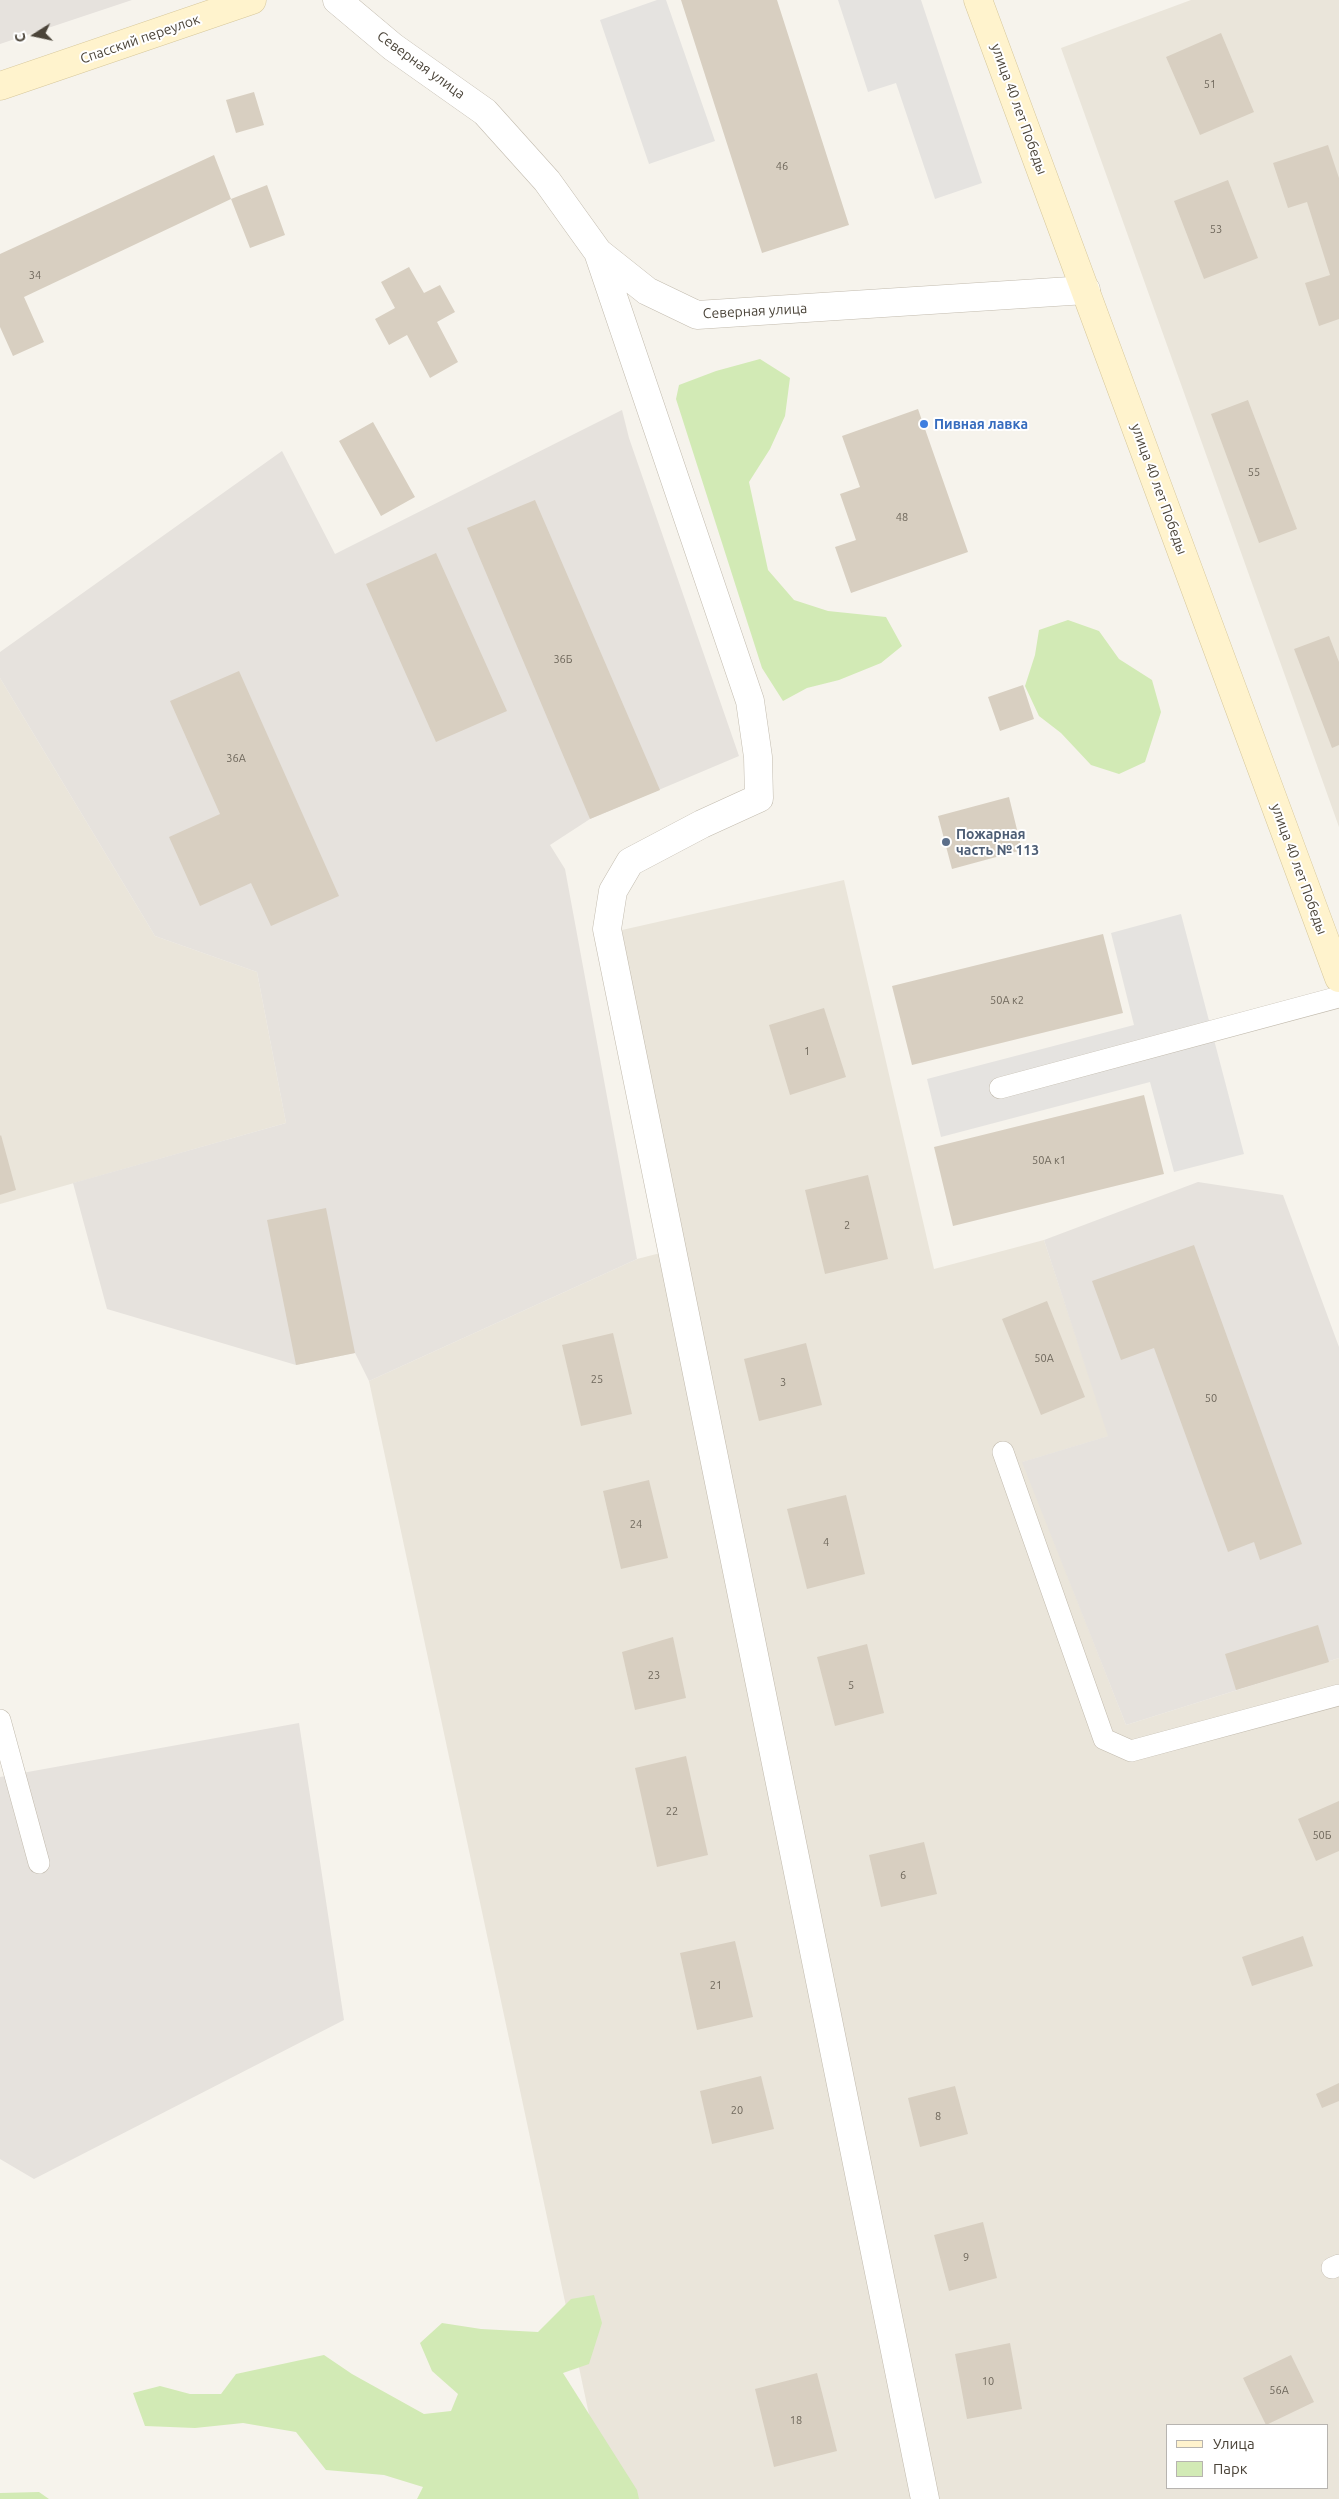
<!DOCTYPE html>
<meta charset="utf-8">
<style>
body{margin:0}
#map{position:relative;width:1339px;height:2499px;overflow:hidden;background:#f6f3ec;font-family:Ubuntu,sans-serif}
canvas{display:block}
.legend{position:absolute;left:1166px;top:2424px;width:162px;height:65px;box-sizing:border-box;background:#fff;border:1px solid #b7b4b0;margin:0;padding:6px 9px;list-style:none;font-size:15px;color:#4b4439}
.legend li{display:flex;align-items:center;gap:10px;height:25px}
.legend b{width:25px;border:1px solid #b7b4b0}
.north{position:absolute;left:10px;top:10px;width:50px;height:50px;-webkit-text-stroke:4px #fff;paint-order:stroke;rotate:260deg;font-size:14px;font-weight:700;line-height:20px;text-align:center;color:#4b4439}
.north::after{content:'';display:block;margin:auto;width:18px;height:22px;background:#4b4439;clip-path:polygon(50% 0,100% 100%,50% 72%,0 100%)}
</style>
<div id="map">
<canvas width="1339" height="2499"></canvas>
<ul class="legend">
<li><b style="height:6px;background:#fff3cd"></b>Улица</li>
<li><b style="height:14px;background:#d2eab5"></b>Парк</li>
</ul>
<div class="north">С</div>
</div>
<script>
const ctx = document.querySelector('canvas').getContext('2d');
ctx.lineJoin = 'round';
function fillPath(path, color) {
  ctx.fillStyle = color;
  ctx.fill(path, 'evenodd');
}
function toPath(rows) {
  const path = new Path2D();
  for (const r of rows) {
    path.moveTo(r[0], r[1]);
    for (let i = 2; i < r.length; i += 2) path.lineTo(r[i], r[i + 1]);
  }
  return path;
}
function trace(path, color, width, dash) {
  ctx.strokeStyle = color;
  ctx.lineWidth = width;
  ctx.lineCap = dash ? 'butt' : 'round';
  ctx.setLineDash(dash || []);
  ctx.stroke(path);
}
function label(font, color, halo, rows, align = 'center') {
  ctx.font = font + ' Ubuntu,sans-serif';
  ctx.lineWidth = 4;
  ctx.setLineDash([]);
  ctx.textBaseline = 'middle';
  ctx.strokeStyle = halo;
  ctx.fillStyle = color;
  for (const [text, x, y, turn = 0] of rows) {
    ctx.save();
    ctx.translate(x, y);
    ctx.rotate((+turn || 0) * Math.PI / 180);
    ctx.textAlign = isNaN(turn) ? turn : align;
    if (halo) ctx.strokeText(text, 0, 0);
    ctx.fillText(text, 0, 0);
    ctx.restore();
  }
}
const residential = toPath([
 [1191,0,1339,0,1339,827,1061,48],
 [0,678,155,936,257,972,286,1123,0,1204],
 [844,880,934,1269,1044,1240,1109,1436,1023,1462,1126,1725,1339,1658,1339,2499,607,2499,369,1381,637,1259,680,1248,622,930],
 [1168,2425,1328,2425,1328,2488,1168,2488]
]);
const industrial = toPath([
 [0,0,132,0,0,44],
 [622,410,629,438,739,756,590,819,550,845,565,869,637,1259,369,1381,355,1353,296,1365,107,1309,73,1183,286,1123,257,972,155,936,0,678,0,652,282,451,335,554],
 [1198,1182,1283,1195,1339,1347,1339,1658,1126,1725,1022,1462,1108,1436,1044,1240],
 [299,1723,344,2020,34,2179,0,2159,0,1777]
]);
const green = toPath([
 [760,359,790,378,785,416,770,449,749,482,768,570,794,600,828,611,886,617,902,646,881,663,839,680,807,688,783,701,762,668,676,399,679,385,716,371],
 [1068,620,1099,631,1119,659,1152,680,1161,712,1145,762,1119,774,1091,765,1061,733,1039,716,1025,686,1035,655,1039,630],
 [594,2295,602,2323,589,2364,563,2373,637,2490,639,2499,417,2499,423,2487,384,2475,326,2470,296,2432,243,2423,195,2428,145,2426,133,2393,160,2386,190,2394,221,2394,236,2374,324,2355,352,2374,424,2414,451,2411,458,2394,432,2371,420,2343,442,2323,481,2329,538,2332,571,2299],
 [39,2492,49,2499,0,2499,0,2493]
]);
const parking = toPath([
 [657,0,666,0,715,141,649,164,600,20],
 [838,0,921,0,982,183,935,199,896,83,868,92],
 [1181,914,1244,1154,1174,1172,1150,1082,941,1137,927,1079,1134,1025,1111,933]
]);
const building = toPath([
 [681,0,777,0,849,225,762,253],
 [1221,33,1254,112,1200,135,1166,57],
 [254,92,264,125,236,133,226,100],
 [1328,145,1339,178,1339,319,1319,326,1305,283,1330,275,1307,202,1288,208,1273,163],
 [214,155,231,199,24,297,44,342,13,356,0,327,0,254],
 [1228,180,1258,258,1204,279,1174,201],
 [267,185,285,235,250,248,231,199],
 [409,267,424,293,440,285,455,312,437,322,458,362,430,378,407,335,389,345,375,319,395,308,381,282],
 [1248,400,1297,529,1259,543,1211,414],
 [918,409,968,552,851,593,835,547,856,540,840,494,860,487,842,436],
 [373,422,415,497,381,516,339,441],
 [535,500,660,790,590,819,467,528],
 [436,553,507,711,436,742,366,584],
 [1329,636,1339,662,1339,745,1332,748,1294,649],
 [239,671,339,896,271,926,251,883,200,906,169,837,220,814,170,701],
 [1023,685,1034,719,1000,731,988,697],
 [1009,797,1022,850,952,869,938,816],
 [1103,934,1123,1013,912,1065,892,986],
 [824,1008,846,1077,790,1095,769,1025],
 [1144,1095,1164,1174,953,1226,934,1147],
 [1,1135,16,1190,0,1195,0,1136],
 [868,1175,888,1259,825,1274,805,1190],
 [326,1208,355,1353,296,1365,267,1220],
 [1194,1245,1302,1544,1260,1560,1254,1542,1228,1552,1154,1348,1121,1360,1092,1281],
 [1047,1301,1085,1397,1041,1415,1002,1319],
 [613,1333,632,1414,581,1426,562,1345],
 [806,1343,822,1405,759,1421,744,1359],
 [649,1480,668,1558,621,1569,603,1491],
 [846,1495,865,1574,807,1589,787,1509],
 [1318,1625,1329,1662,1236,1690,1225,1654],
 [673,1637,686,1698,635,1710,622,1652],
 [867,1644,884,1713,835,1726,817,1657],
 [686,1756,708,1855,657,1867,635,1768],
 [1339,1801,1339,1851,1316,1861,1298,1819],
 [924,1842,937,1894,881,1907,869,1855],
 [1303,1936,1313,1966,1252,1986,1242,1957],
 [735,1941,753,2017,697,2030,680,1953],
 [761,2076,774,2129,712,2144,700,2091],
 [1339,2083,1339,2101,1322,2108,1316,2094],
 [955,2086,968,2134,920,2147,908,2098],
 [983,2222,997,2278,949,2291,934,2235],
 [1010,2343,1022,2409,967,2419,955,2354],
 [1291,2355,1314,2402,1266,2425,1243,2378],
 [817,2373,837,2451,774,2467,755,2389]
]);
const lane = toPath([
 [1000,1088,1339,997],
 [1003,1452,1104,1739,1131,1751,1339,1695],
 [0,1720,39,1863],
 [1332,2268,1339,2265]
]);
const street = toPath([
 [337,0,393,47,485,112,547,181,598,252,647,291,697,315,1086,290],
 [598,252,750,701,758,757,759,798,702,824,630,862,613,891,607,929,925,2499]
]);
const secondary = toPath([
 [978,0,1339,978],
 [0,86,252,0]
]);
const markers = [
 [924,424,5,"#3f7fe0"],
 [946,842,5,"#5c6f8a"]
];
const numberNames = [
 ["51",1210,84],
 ["46",782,166],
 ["53",1216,229],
 ["34",35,275],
 ["55",1254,472],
 ["48",902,517],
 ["36Б",563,659],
 ["36А",236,758],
 ["50А к2",1007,1000],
 ["1",807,1051],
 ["50А к1",1049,1160],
 ["2",847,1225],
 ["50А",1044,1358],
 ["25",597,1379],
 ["3",783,1382],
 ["50",1211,1398],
 ["24",636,1524],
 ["4",826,1542],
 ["23",654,1675],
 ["5",851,1685],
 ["22",672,1811],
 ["50Б",1322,1835],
 ["6",903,1875],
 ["21",716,1985],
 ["20",737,2110],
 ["8",938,2116],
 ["9",966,2257],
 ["10",988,2381],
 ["56А",1279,2390],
 ["18",796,2420]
];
const streetNames = [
 ["Спасский переулок",140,39,-19],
 ["Северная улица",421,65,36],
 ["улица 40 лет Победы",1019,109,70],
 ["Северная улица",755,311,-3],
 ["улица 40 лет Победы",1159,489,70],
 ["улица 40 лет Победы",1299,869,70]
];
const shopNames = [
 ["Пивная лавка",934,424]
];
const serviceNames = [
 ["Пожарная",956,834],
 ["часть № 113",956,850]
];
fillPath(residential, '#eae5da');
fillPath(industrial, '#e6e2dd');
fillPath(green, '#d2eab5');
fillPath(parking, '#e5e3e0');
fillPath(building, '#d8cfc1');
trace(lane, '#c2bbae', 22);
trace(street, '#c2bbae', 29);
trace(secondary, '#d6c79b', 29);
trace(lane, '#fff', 21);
trace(street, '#fff', 28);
trace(secondary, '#fff3cd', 28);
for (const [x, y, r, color] of markers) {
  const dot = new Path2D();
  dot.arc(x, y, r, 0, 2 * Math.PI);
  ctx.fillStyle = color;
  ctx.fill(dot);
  trace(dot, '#fff', 2);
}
label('11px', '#6e675b', null, numberNames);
label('14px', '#4b4439', '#fff', streetNames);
label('bold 14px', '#366cbe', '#fff', shopNames, 'left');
label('bold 14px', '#4e5e75', '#fff', serviceNames, 'left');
</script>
